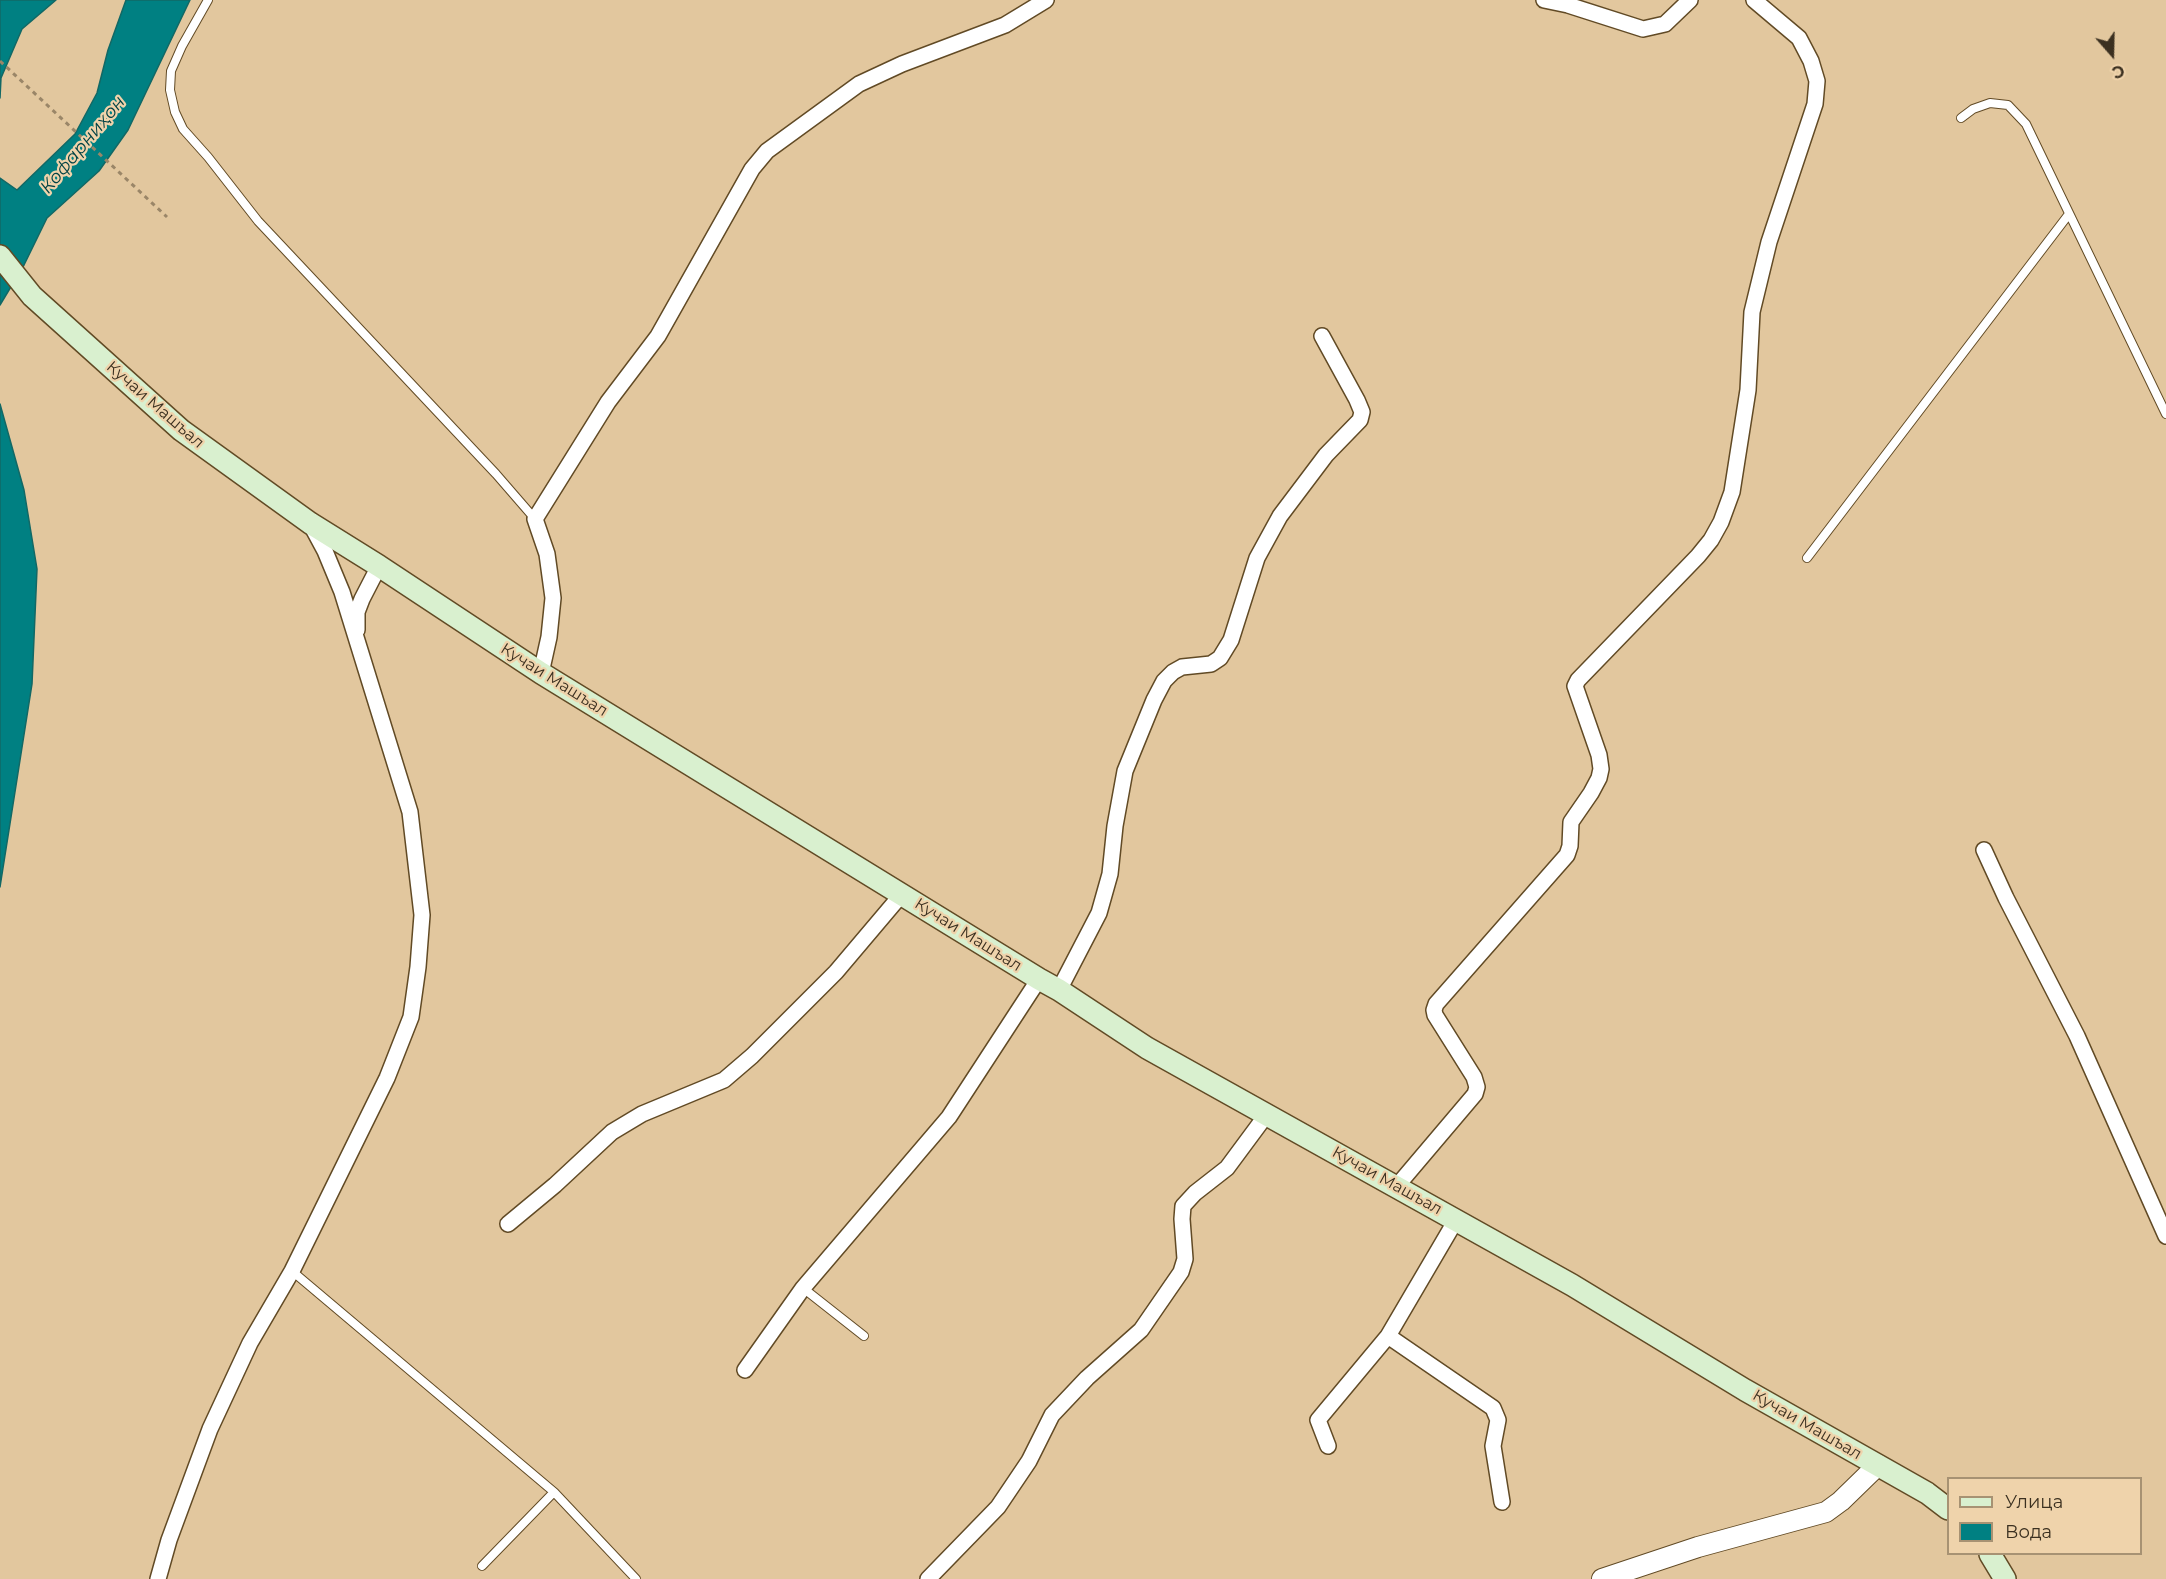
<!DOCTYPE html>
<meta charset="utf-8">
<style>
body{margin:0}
#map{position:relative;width:2166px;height:1579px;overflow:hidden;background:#e2c79e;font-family:Montserrat,sans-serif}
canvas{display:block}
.legend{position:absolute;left:1947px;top:1477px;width:195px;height:78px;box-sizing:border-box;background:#efd3ab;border:2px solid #a79273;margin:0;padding:8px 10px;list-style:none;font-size:18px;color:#3b3020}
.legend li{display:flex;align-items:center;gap:12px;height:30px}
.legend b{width:30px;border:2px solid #a79273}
.north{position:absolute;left:2082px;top:24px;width:60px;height:60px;-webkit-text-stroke:4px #efd3ab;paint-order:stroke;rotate:160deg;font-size:16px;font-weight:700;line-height:24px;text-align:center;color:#3b3020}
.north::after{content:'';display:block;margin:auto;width:21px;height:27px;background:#3b3020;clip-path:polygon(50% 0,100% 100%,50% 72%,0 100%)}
</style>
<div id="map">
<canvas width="2166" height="1579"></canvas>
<ul class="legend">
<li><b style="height:8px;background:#d9f0cf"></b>Улица</li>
<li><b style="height:16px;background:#008082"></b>Вода</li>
</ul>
<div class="north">С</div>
</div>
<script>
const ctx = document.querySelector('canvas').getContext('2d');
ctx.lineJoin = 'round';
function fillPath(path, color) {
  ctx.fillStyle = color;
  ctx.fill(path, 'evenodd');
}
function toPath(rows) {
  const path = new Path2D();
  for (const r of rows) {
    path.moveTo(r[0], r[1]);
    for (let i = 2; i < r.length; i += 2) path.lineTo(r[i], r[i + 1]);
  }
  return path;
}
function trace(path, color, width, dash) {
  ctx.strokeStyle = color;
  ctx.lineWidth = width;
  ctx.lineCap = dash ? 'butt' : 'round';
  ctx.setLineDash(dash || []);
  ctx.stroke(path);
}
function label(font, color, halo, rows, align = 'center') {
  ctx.font = font + ' Montserrat,sans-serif';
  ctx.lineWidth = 4.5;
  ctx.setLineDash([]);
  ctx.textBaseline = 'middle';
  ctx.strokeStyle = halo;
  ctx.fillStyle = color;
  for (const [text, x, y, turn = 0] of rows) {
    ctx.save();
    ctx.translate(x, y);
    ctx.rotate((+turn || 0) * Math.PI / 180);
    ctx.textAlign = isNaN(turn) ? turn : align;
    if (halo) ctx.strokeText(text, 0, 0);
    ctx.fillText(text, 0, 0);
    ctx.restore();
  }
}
const water = toPath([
 [0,0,56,0,22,29,1,78,0,98,0,0],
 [126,0,190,0,128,130,99,171,47,218,24,265,0,305,0,178,17,190,75,134,97,93,108,50,126,0],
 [0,404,24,490,37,569,32,684,0,887,0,404]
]);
const path = toPath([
 [0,61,167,217]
]);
const service = toPath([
 [208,0,182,46,171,71,170,90,175,112,183,129,208,157,258,221,496,474,535,519],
 [1961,118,1973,109,1990,103,2008,105,2026,124,2166,414],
 [1807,558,2069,214],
 [292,1271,554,1492,636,1579],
 [803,1288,864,1336],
 [482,1566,554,1492]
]);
const minor = toPath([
 [1544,0,1568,5,1643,29,1665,24,1690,0],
 [357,630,357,612,362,599,379,566],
 [541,673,549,637,553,598,547,554,535,519,608,402,658,336,752,169,767,151,859,84,902,64,1005,25,1046,0],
 [1984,850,2006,898,2077,1036,2166,1236],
 [1059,990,1099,913,1110,874,1115,826,1125,771,1154,700,1164,681,1173,672,1182,667,1211,664,1220,658,1231,640,1257,558,1280,516,1326,455,1360,420,1362,412,1357,400,1322,336],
 [1397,1186,1475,1094,1477,1087,1474,1077,1435,1015,1434,1010,1436,1004,1567,855,1570,846,1571,822,1591,793,1599,778,1601,769,1599,755,1575,686,1578,680,1698,556,1711,540,1721,522,1732,492,1748,390,1752,312,1769,242,1815,104,1817,81,1811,61,1799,38,1754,0],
 [508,1224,555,1185,612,1132,642,1114,724,1080,752,1056,836,972,902,894],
 [1388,1336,1493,1408,1498,1420,1493,1446,1502,1502],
 [745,1370,803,1288,949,1117,1039,979],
 [1328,1446,1318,1420,1388,1336,1456,1220],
 [158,1579,169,1540,210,1429,250,1343,292,1271,387,1078,411,1017,418,967,422,915,410,812,342,592,325,551,311,525],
 [928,1579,998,1507,1029,1461,1052,1415,1087,1378,1141,1330,1181,1272,1185,1259,1182,1219,1183,1206,1195,1193,1227,1168,1267,1114]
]);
const tertiary = toPath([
 [1602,1579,1698,1547,1826,1512,1841,1501,1878,1465]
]);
const secondary = toPath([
 [0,256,32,296,181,430,310,523,379,566,541,673,1039,979,1059,990,1147,1048,1572,1285,1745,1390,1927,1493,1948,1509],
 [1990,1554,2005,1579]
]);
const streetNames = [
 ["Кучаи Машъал",155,405,41],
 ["Кучаи Машъал",554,680,32],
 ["Кучаи Машъал",968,935,32],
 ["Кучаи Машъал",1387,1181,29],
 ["Кучаи Машъал",1807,1425,30]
];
const waterNames = [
 ["Кофарниҳон",83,145,-50]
];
fillPath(water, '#008082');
trace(water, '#126865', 1.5);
trace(service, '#614a25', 10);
trace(minor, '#614a25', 18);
trace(tertiary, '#614a25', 22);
trace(secondary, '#614a25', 24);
trace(path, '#9a8668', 3, [4.5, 4.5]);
trace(service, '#fff', 8);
trace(minor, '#fff', 15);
trace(tertiary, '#fff', 20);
trace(secondary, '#d9f0cf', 21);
label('16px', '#3b3020', '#efd3ab', streetNames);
label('italic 18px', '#034345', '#efd3ab', waterNames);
</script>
